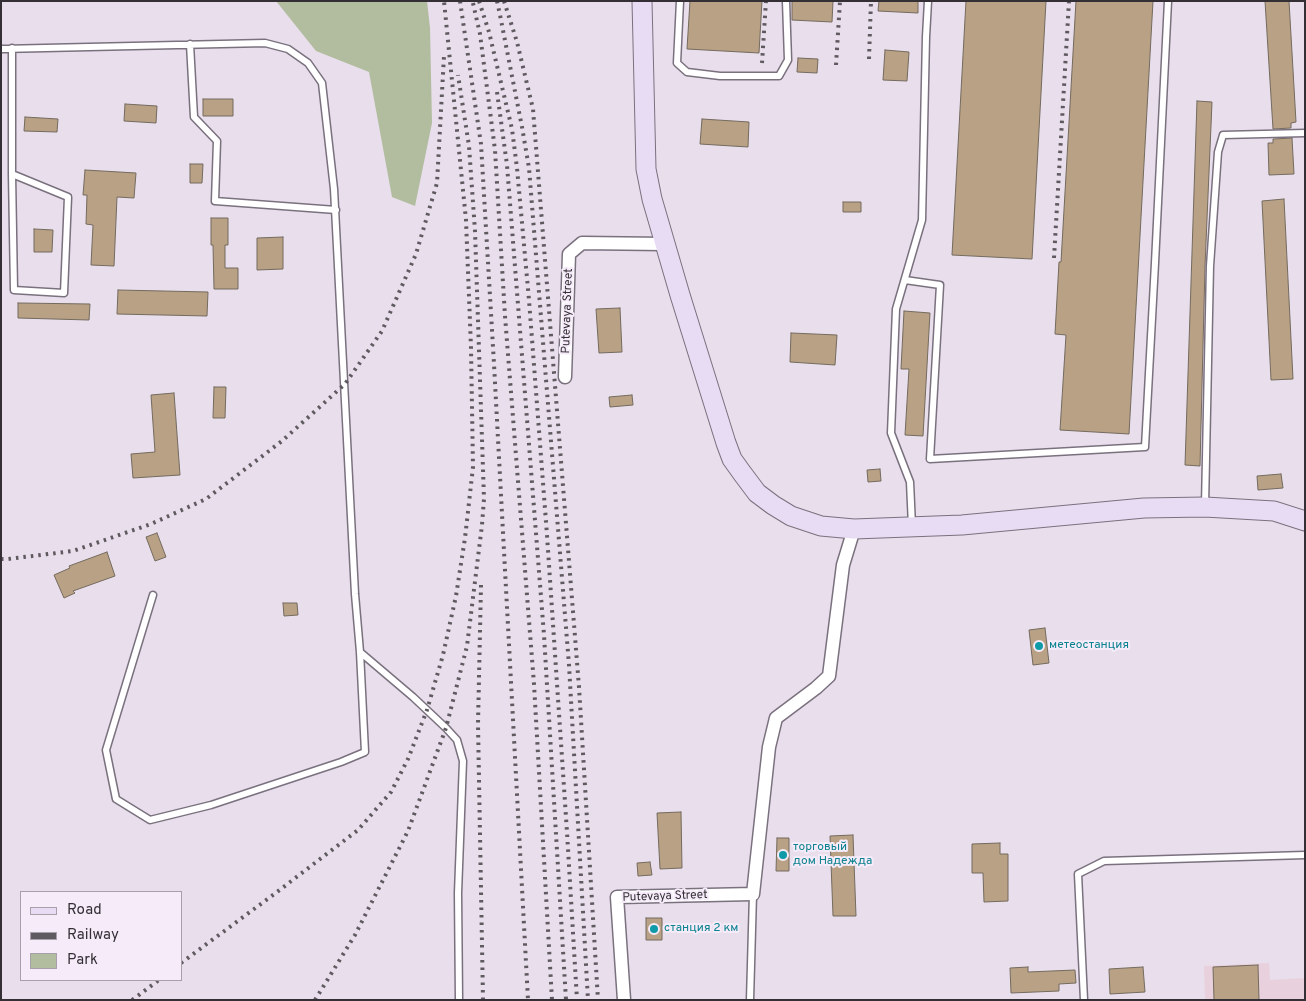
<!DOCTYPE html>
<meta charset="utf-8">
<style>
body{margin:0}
#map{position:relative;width:1306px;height:1001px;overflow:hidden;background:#e8deec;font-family:Overpass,sans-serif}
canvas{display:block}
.frame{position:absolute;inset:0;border:2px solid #332f34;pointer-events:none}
.legend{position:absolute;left:20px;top:891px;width:162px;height:90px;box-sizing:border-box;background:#f5ebf9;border:1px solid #a7a0aa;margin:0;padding:6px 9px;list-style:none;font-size:15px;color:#332f34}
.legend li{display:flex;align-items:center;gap:10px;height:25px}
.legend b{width:25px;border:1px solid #a7a0aa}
</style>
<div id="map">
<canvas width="1306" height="1001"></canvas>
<div class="frame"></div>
<ul class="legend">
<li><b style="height:6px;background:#e7dcf4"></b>Road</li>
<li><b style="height:6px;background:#5f5960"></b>Railway</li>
<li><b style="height:14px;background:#b2bd9f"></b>Park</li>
</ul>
</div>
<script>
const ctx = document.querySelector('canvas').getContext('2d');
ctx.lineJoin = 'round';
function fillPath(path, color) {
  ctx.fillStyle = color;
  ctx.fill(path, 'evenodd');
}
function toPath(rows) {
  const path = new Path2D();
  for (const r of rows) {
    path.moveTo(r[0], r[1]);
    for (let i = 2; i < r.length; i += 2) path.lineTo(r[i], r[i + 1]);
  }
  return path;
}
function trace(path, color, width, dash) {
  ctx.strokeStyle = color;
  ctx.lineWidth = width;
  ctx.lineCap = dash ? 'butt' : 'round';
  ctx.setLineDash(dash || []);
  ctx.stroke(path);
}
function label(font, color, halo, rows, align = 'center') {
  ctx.font = font + ' Overpass,sans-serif';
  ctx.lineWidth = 4;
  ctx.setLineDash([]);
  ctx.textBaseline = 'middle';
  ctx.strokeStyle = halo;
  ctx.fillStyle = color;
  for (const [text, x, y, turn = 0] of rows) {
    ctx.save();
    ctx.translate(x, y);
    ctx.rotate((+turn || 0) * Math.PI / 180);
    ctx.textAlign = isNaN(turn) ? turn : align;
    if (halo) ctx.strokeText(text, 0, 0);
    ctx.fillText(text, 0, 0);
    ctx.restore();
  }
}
const industrial = toPath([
 [1269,963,1270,980,1305,978,1305,1000,1205,1000,1204,966]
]);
const green = toPath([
 [276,1,427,1,430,28,432,123,415,206,392,197,369,72,316,51]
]);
const building = toPath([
 [690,1,762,1,759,53,687,49,690,1],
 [792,1,833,1,832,22,792,20,792,1],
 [879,1,918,1,918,13,878,11,879,1],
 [966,1,1046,1,1032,259,952,255,966,1],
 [1076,1,1153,1,1129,434,1060,430,1066,335,1055,334,1059,262,1061,262,1076,1],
 [1265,1,1289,1,1296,122,1291,123,1291,128,1273,129,1265,1],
 [885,50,909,52,907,81,883,80,885,50],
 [798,58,818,59,817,73,797,72,798,58],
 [203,99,233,99,233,116,203,116,203,99],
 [1197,101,1212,102,1205,266,1200,466,1185,465,1197,101],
 [125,104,157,106,156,123,124,121,125,104],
 [25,117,58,119,57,132,24,131,25,117],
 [702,119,749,122,748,147,700,144,702,119],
 [1292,138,1294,174,1269,175,1268,143,1273,143,1273,139,1292,138],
 [190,164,203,164,202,183,190,183,190,164],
 [85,170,136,173,134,198,117,197,114,266,91,265,93,225,86,224,87,195,83,195,85,170],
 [1284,199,1293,379,1271,380,1262,201,1284,199],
 [843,202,861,202,861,212,843,212,843,202],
 [211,218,228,218,228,245,225,245,225,268,238,268,238,289,214,289,213,245,211,245,211,218],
 [34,229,53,230,52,252,34,252,34,229],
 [283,237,283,269,257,270,257,238,283,237],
 [118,290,208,292,207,316,117,314,118,290],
 [18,303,90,304,89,320,18,318,18,303],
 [620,308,622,352,599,353,596,309,620,308],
 [904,311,930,313,923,436,905,435,909,369,901,369,904,311],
 [791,333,837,335,835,365,790,362,791,333],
 [214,387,226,387,225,418,213,418,214,387],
 [174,393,180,475,133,478,131,454,155,452,151,395,174,393],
 [632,395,633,405,610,407,609,397,632,395],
 [880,469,881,481,868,482,867,470,880,469],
 [1281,474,1283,488,1258,490,1257,476,1281,474],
 [157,533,166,557,155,561,146,537,157,533],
 [107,552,115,576,73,591,75,593,64,598,54,575,70,568,69,566,107,552],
 [283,603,297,603,298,615,284,616,283,603],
 [1045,628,1049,663,1033,665,1029,630,1045,628],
 [681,812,682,868,660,869,657,813,681,812],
 [853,835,856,916,833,916,830,836,853,835],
 [777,838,789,838,789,871,776,871,777,838],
 [1000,843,1000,854,1008,854,1008,901,984,902,983,873,972,873,972,844,1000,843],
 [650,862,652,875,638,876,637,863,650,862],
 [646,918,662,918,662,940,646,940,646,918],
 [1258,965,1259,1000,1214,1000,1213,967,1258,965],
 [1028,967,1028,972,1075,970,1076,983,1059,984,1059,991,1011,993,1010,968,1028,967],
 [1143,967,1145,992,1110,994,1109,969,1143,967]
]);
const lane = toPath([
 [680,1,677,63,687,72,720,76,779,76,788,60,786,1],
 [190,44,194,117,217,141,215,201,336,210],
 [12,48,12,174,68,197,64,293,14,290,12,174],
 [1,49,265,43,288,49,308,63,322,83,334,189,355,594,360,652,365,752,341,762,211,805,150,820,116,799,106,750,153,595],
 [905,280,940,285,930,459,1145,447,1155,263,1168,1],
 [1205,506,1210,266,1218,152,1223,135,1305,133],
 [912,526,910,482,891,433,896,309,922,220,926,37,928,1],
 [360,652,413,697,446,728,457,740,463,761,458,893,459,1000],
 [750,1000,753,894],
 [1084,1000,1078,874,1104,861,1305,855]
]);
const street = toPath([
 [565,377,569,254,582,243,664,244],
 [624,1000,617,897,753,894,769,747,776,718,816,688,829,676,843,565,854,529]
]);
const secondary = toPath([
 [642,1,646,169,652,199,680,295,726,443,732,459,742,473,757,493,773,505,791,516,821,526,854,529,962,525,1144,508,1205,507,1274,511,1305,521]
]);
const rail = toPath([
 [460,1,481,144,494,364,528,1000],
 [479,1,489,32,512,129,517,168,529,300,547,535,567,832,577,1000],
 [497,1,500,15,522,127,529,168,569,665,588,1000],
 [504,1,517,42,533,109,579,687,598,1000],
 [473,3,480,34,495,150,505,316,534,684,552,1000],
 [869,59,871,1],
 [762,63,766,1],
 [836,65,840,1],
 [497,92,507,165,544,635,566,1000],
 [1054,258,1069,1],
 [1,559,8,559,73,551,151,524,206,499,282,441,345,384,382,331,416,254,437,183,444,56],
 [481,585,478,724,483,1000],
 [181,963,277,892,358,830,391,792,408,759,427,710,443,655,456,596,465,538,473,467,471,348,466,220,444,1],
 [132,1000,159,980],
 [315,1000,355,935,408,831,446,728,467,646,482,525,484,499,475,231,469,146,458,75]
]);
const markers = [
 [1039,646,5,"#0f9aa8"],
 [783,855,5,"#0f9aa8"],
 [654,929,5,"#0f9aa8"]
];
const streetNames = [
 ["Putevaya Street",568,311,-88],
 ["Putevaya Street",665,897,-2]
];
const cultureNames = [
 ["метеостанция",1049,646],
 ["торговый",793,848],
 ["дом Надежда",793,862],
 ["станция 2 км",664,929]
];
fillPath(industrial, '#e8d1dc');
fillPath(green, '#b2bd9f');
fillPath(building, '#b8a184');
trace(building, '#746a5e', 1);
trace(lane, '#7a717e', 9);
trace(street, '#7a717e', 15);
trace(secondary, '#7a717e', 21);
trace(lane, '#fff', 6);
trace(street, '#fff', 12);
trace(secondary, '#e7dcf4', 19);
trace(rail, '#5f5960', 4, [2.5, 5]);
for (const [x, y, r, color] of markers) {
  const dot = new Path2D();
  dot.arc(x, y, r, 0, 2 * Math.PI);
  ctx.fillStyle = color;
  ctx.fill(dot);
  trace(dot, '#f5ebf9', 2);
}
label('12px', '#332f34', '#f5ebf9', streetNames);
label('12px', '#0d838f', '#f5ebf9', cultureNames, 'left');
</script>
